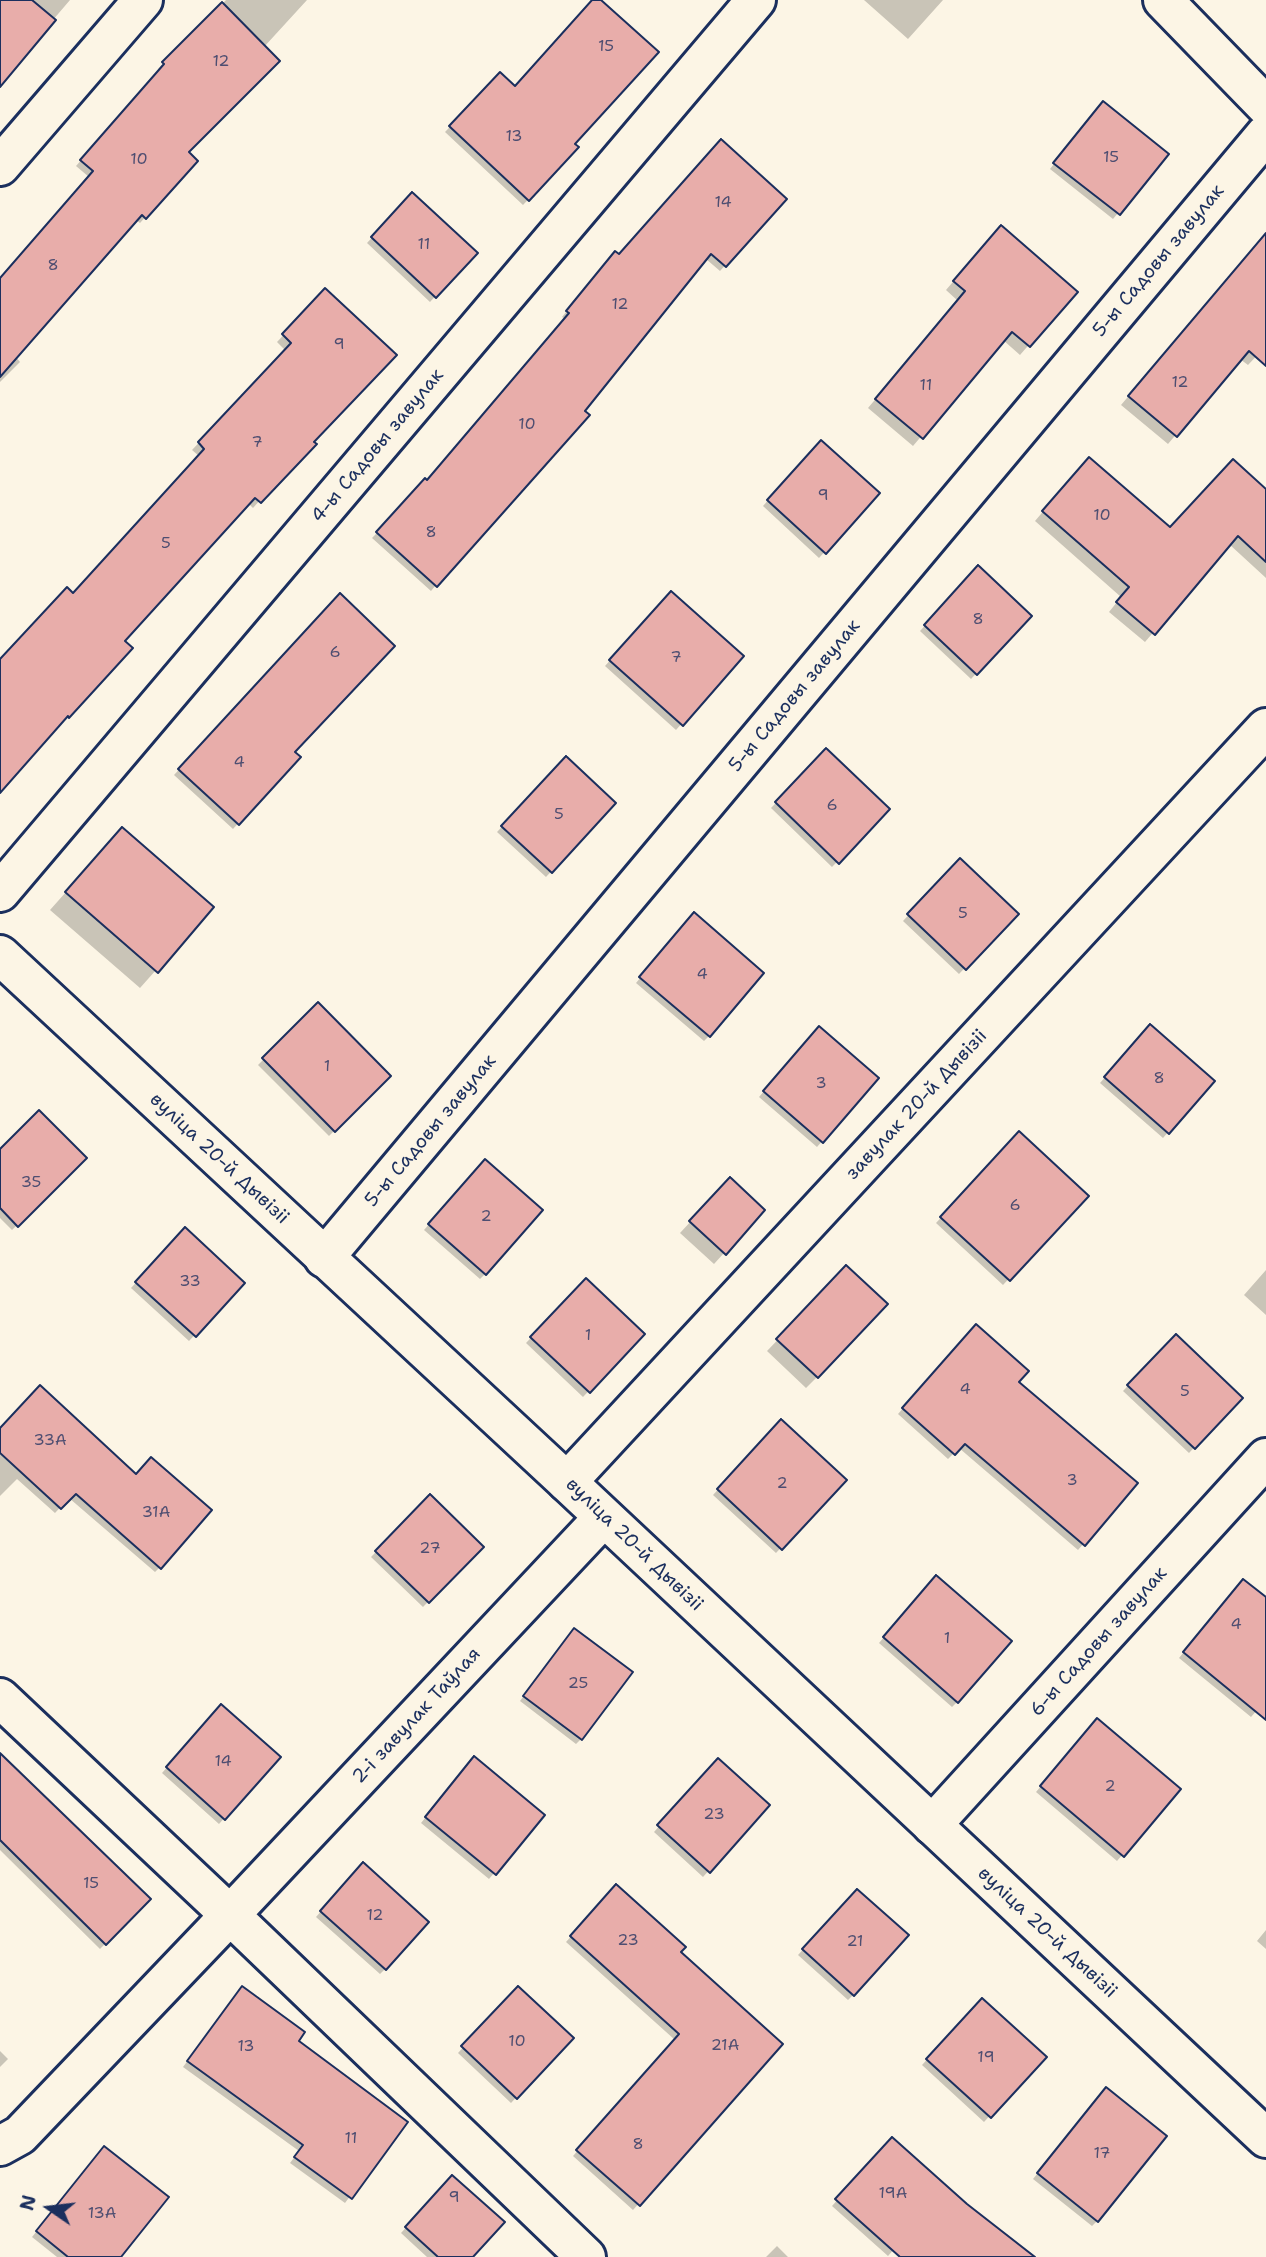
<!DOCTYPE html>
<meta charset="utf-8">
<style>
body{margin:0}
#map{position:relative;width:1266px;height:2257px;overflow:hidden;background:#fcf5e5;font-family:"Shantell Sans",sans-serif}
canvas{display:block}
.north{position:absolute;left:14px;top:2173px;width:70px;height:70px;-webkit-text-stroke:5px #fcf5e5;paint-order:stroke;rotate:284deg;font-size:19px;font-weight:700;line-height:28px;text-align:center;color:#1b2f5e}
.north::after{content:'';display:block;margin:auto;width:24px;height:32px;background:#1b2f5e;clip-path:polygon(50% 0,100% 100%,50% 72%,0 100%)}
</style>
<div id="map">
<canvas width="1266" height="2257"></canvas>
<div class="north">N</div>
</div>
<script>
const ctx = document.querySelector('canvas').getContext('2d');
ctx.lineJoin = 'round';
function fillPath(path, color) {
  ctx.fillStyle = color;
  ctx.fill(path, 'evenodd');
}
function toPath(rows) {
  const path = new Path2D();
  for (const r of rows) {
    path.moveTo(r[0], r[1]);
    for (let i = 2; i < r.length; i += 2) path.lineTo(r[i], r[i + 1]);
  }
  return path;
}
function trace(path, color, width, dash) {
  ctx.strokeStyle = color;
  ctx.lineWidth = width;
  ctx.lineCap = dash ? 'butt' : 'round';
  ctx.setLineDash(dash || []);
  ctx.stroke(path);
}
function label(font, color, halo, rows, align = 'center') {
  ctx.font = font + ' "Shantell Sans",sans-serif';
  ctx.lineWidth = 6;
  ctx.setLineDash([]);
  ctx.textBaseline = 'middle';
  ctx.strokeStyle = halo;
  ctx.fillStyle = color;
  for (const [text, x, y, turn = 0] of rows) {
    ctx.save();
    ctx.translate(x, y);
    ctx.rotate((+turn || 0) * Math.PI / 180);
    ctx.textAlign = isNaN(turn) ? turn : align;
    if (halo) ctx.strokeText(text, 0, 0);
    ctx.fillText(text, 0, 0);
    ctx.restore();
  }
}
const shadow = toPath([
 [0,0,70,0,0,82],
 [226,0,307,0,264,47,186,152,196,161,140,223,136,220,16,357,20,362,0,382,0,279,89,177,76,166,160,71,158,69],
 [594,0,598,0,573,144,577,148,523,205,445,132,500,75,515,88],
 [864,0,943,0,908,39],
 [1098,108,1167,154,1113,219,1050,169],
 [412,194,475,253,430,302,367,243],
 [785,199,720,271,706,259,431,591,372,538,427,482,565,319,562,317,610,258],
 [992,236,1075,292,1020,355,1003,340,913,446,868,408,958,301,946,290],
 [1266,250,1266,346,1248,365,1240,359,1168,444,1121,405,1251,252],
 [325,291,312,442,253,508,248,503,123,641,0,791,0,661,73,595,199,456,192,450,286,351,277,342],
 [816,447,878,493,819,558,763,506],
 [1080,468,1169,529,1266,492,1266,578,1229,544,1145,642,1109,612,1121,597,1035,521],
 [979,568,1030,616,971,679,920,631],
 [340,596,293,752,299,757,233,829,174,775],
 [666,598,741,656,676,730,605,666],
 [826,751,888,809,832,867,771,808],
 [566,759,614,804,546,877,497,832],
 [122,829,212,907,140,988,50,910],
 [960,860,1016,914,959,974,903,921],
 [689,919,709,1036,704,1041,636,983],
 [318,1005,389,1076,329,1136,258,1065],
 [1145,1032,1212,1081,1163,1138,1100,1083],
 [814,1033,877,1078,817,1147,759,1097],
 [1019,1134,1086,1196,1003,1285,936,1223],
 [0,1151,85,1158,12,1230,0,1218],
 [480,1166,485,1274,480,1279,424,1230],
 [719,1191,724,1253,714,1264,680,1233],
 [185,1230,243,1283,189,1341,131,1288],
 [1266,1270,1266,1315,1244,1295],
 [836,1279,817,1377,806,1388,767,1351],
 [586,1280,643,1334,583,1397,526,1343],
 [971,1331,1017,1382,1136,1483,1078,1550,959,1448,948,1459,898,1414],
 [1176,1336,1241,1398,1189,1453,1123,1391],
 [40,1388,160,1567,155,1572,69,1498,55,1513,17,1479,0,1496,0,1430],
 [781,1421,844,1480,776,1553,713,1495],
 [430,1497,482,1547,423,1607,371,1557],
 [931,1583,957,1702,952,1707,879,1643],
 [1238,1586,1266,1600,1266,1700,1251,1717,1179,1658],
 [569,1635,581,1739,576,1744,520,1701],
 [216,1712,278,1758,219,1824,162,1773],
 [1092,1726,1178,1789,1117,1861,1036,1792],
 [0,1756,149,1899,100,1949,0,1850],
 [718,1760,768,1805,703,1877,654,1832],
 [469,1764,543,1815,489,1879,421,1823],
 [358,1869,385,1969,380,1974,316,1917],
 [857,1891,853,1995,848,2000,798,1955],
 [611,1892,781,2044,633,2210,573,2156,675,2040,566,1942],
 [1266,1930,1266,1949,1257,1941],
 [518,1988,571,2038,511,2103,458,2053],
 [237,1994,296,2042,405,2122,345,2203,290,2163,299,2151,183,2067],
 [982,2000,1044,2057,984,2122,922,2065],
 [0,2051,8,2059,0,2067],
 [1101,2094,1097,2221,1092,2226,1033,2179],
 [892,2139,966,2206,1032,2257,909,2257,896,2247,888,2256,832,2206],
 [99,2153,119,2257,57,2257,32,2237],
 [452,2177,470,2257,427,2257,401,2233],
 [777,2246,788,2257,766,2257]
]);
const building = toPath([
 [0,0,32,0,56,20,0,87,0,0],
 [592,0,601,0,659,52,575,144,579,147,529,201,449,126,500,72,515,86,592,0],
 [222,2,280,61,189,152,198,161,146,219,142,215,0,377,0,278,93,171,80,160,164,64,162,62,222,2],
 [1103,101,1169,154,1120,215,1053,163,1103,101],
 [721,139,787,199,726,267,711,254,585,411,590,415,437,587,376,532,425,478,427,480,569,313,566,311,615,251,619,254,721,139],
 [412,192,478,253,436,298,371,237,412,192],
 [1001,225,1078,292,1030,347,1012,332,923,439,875,399,965,291,953,281,1001,225],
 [1266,233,1266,366,1249,351,1177,437,1128,396,1266,233],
 [325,288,397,355,314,442,317,444,261,503,255,498,125,641,133,648,69,718,68,716,0,793,0,659,67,587,73,593,204,449,198,442,291,343,282,334,325,288],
 [821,440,880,493,826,554,767,500,821,440],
 [1089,457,1170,527,1233,459,1266,489,1266,562,1238,536,1155,635,1116,602,1129,587,1042,511,1089,457],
 [978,565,1032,616,977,675,924,625,978,565],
 [671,591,744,656,683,726,609,660,671,591],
 [340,593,395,646,295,752,301,757,239,825,178,769,340,593],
 [826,748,890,809,839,864,775,802,826,748],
 [566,756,616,803,552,873,501,826,566,756],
 [122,827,214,907,158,973,65,892,122,827],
 [960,858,1019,914,966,970,907,914,960,858],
 [694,912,764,973,710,1037,639,977,694,912],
 [318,1002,391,1076,335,1132,262,1058,318,1002],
 [1150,1024,1215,1081,1169,1134,1104,1077,1150,1024],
 [819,1026,879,1078,823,1143,763,1091,819,1026],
 [39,1110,87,1158,18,1227,0,1208,0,1149,39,1110],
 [1019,1131,1089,1196,1010,1281,940,1217,1019,1131],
 [485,1159,543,1210,486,1275,428,1224,485,1159],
 [730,1177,765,1210,726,1255,689,1221,730,1177],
 [185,1227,245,1283,196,1337,135,1282,185,1227],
 [846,1265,888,1304,818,1378,776,1339,846,1265],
 [586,1278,645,1334,590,1393,530,1337,586,1278],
 [976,1324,1029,1371,1019,1382,1138,1483,1085,1546,965,1444,955,1455,902,1408,976,1324],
 [1176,1334,1243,1398,1195,1449,1127,1385,1176,1334],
 [40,1385,136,1474,151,1457,212,1510,161,1569,76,1494,61,1509,0,1453,0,1428,40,1385],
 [781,1419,847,1480,782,1550,717,1489,781,1419],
 [430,1494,484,1547,429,1603,375,1551,430,1494],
 [936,1575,1012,1641,958,1703,883,1637,936,1575],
 [1243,1579,1266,1597,1266,1720,1183,1652,1243,1579],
 [574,1628,633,1672,582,1740,523,1696,574,1628],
 [221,1704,281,1757,225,1820,166,1767,221,1704],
 [1097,1718,1181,1789,1124,1857,1040,1786,1097,1718],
 [0,1753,151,1899,106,1945,0,1840,0,1753],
 [474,1756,545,1815,496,1875,425,1817,474,1756],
 [718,1758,770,1805,710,1873,657,1825,718,1758],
 [363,1862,429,1922,386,1970,320,1911,363,1862],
 [616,1884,686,1947,681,1952,783,2044,640,2206,576,2150,679,2034,570,1936,616,1884],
 [857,1889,909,1935,854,1996,802,1949,857,1889],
 [242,1986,305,2032,299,2041,408,2122,352,2199,294,2157,303,2145,187,2061,242,1986],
 [518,1986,574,2038,517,2099,461,2046,518,1986],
 [982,1998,1047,2057,991,2118,926,2059,982,1998],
 [1106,2087,1167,2136,1098,2222,1037,2173,1106,2087],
 [892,2137,967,2204,1035,2257,900,2257,835,2199,892,2137],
 [104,2146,169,2197,121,2257,68,2257,36,2231,104,2146],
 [452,2175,505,2222,473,2257,438,2257,405,2227,452,2175]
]);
const minor = toPath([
 [1163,0,1266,106],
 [0,166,143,0],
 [0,892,756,0],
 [324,1258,1266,134],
 [567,1482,1266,728],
 [0,1698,230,1915,586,2257],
 [932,1825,1266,1458],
 [0,2146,20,2135,230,1915,603,1518]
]);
const tertiary = toPath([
 [0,955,567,1482,1266,2138]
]);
const numberNames = [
 ["15",606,47],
 ["12",221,62],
 ["13",514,137],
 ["15",1111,158],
 ["10",139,160],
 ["14",723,203],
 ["11",424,245],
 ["8",53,266],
 ["12",620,305],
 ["9",339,345],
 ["12",1180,383],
 ["11",926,386],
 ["10",527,425],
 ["7",257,443],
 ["9",823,496],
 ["10",1102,516],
 ["8",431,533],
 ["5",166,544],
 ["8",978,620],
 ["6",335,653],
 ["7",676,658],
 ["4",239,763],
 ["6",832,806],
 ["5",559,815],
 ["5",963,914],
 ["4",702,975],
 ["1",327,1067],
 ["8",1159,1079],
 ["3",821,1084],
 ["35",31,1183],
 ["6",1015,1206],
 ["2",486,1217],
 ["33",190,1282],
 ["1",588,1336],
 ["4",965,1390],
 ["5",1185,1392],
 ["33А",50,1441],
 ["3",1072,1481],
 ["2",782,1484],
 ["31А",156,1513],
 ["27",430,1549],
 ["4",1236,1625],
 ["1",947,1639],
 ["25",578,1684],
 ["14",223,1762],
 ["2",1110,1787],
 ["23",714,1815],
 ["15",91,1884],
 ["12",375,1916],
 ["23",628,1941],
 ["21",855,1942],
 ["10",517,2042],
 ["21А",725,2046],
 ["13",246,2047],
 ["19",986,2058],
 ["11",351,2139],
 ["8",638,2145],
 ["17",1102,2154],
 ["19А",893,2194],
 ["9",454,2198],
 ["13А",102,2214]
];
const streetNames = [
 ["5-ы Садовы завулак",1159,261,-50],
 ["4-ы Садовы завулак",378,446,-50],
 ["5-ы Садовы завулак",795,696,-50],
 ["завулак 20-й Дывізіі",917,1105,-47],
 ["5-ы Садовы завулак",431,1131,-50],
 ["вуліца 20-й Дывізіі",219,1159,43],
 ["вуліца 20-й Дывізіі",634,1545,44],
 ["6-ы Садовы завулак",1099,1642,-48],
 ["2-і завулак Таўлая",417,1716,-47],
 ["вуліца 20-й Дывізіі",1047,1933,43]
];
fillPath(shadow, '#0003');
fillPath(building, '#e8adaa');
trace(building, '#1b2f5e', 2);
trace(minor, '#1b2f5e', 44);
trace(tertiary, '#1b2f5e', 44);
trace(minor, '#fcf5e5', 38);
trace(tertiary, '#fcf5e5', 38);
label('16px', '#4e4e71', null, numberNames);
label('19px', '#1b2f5e', '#fcf5e5', streetNames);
</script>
